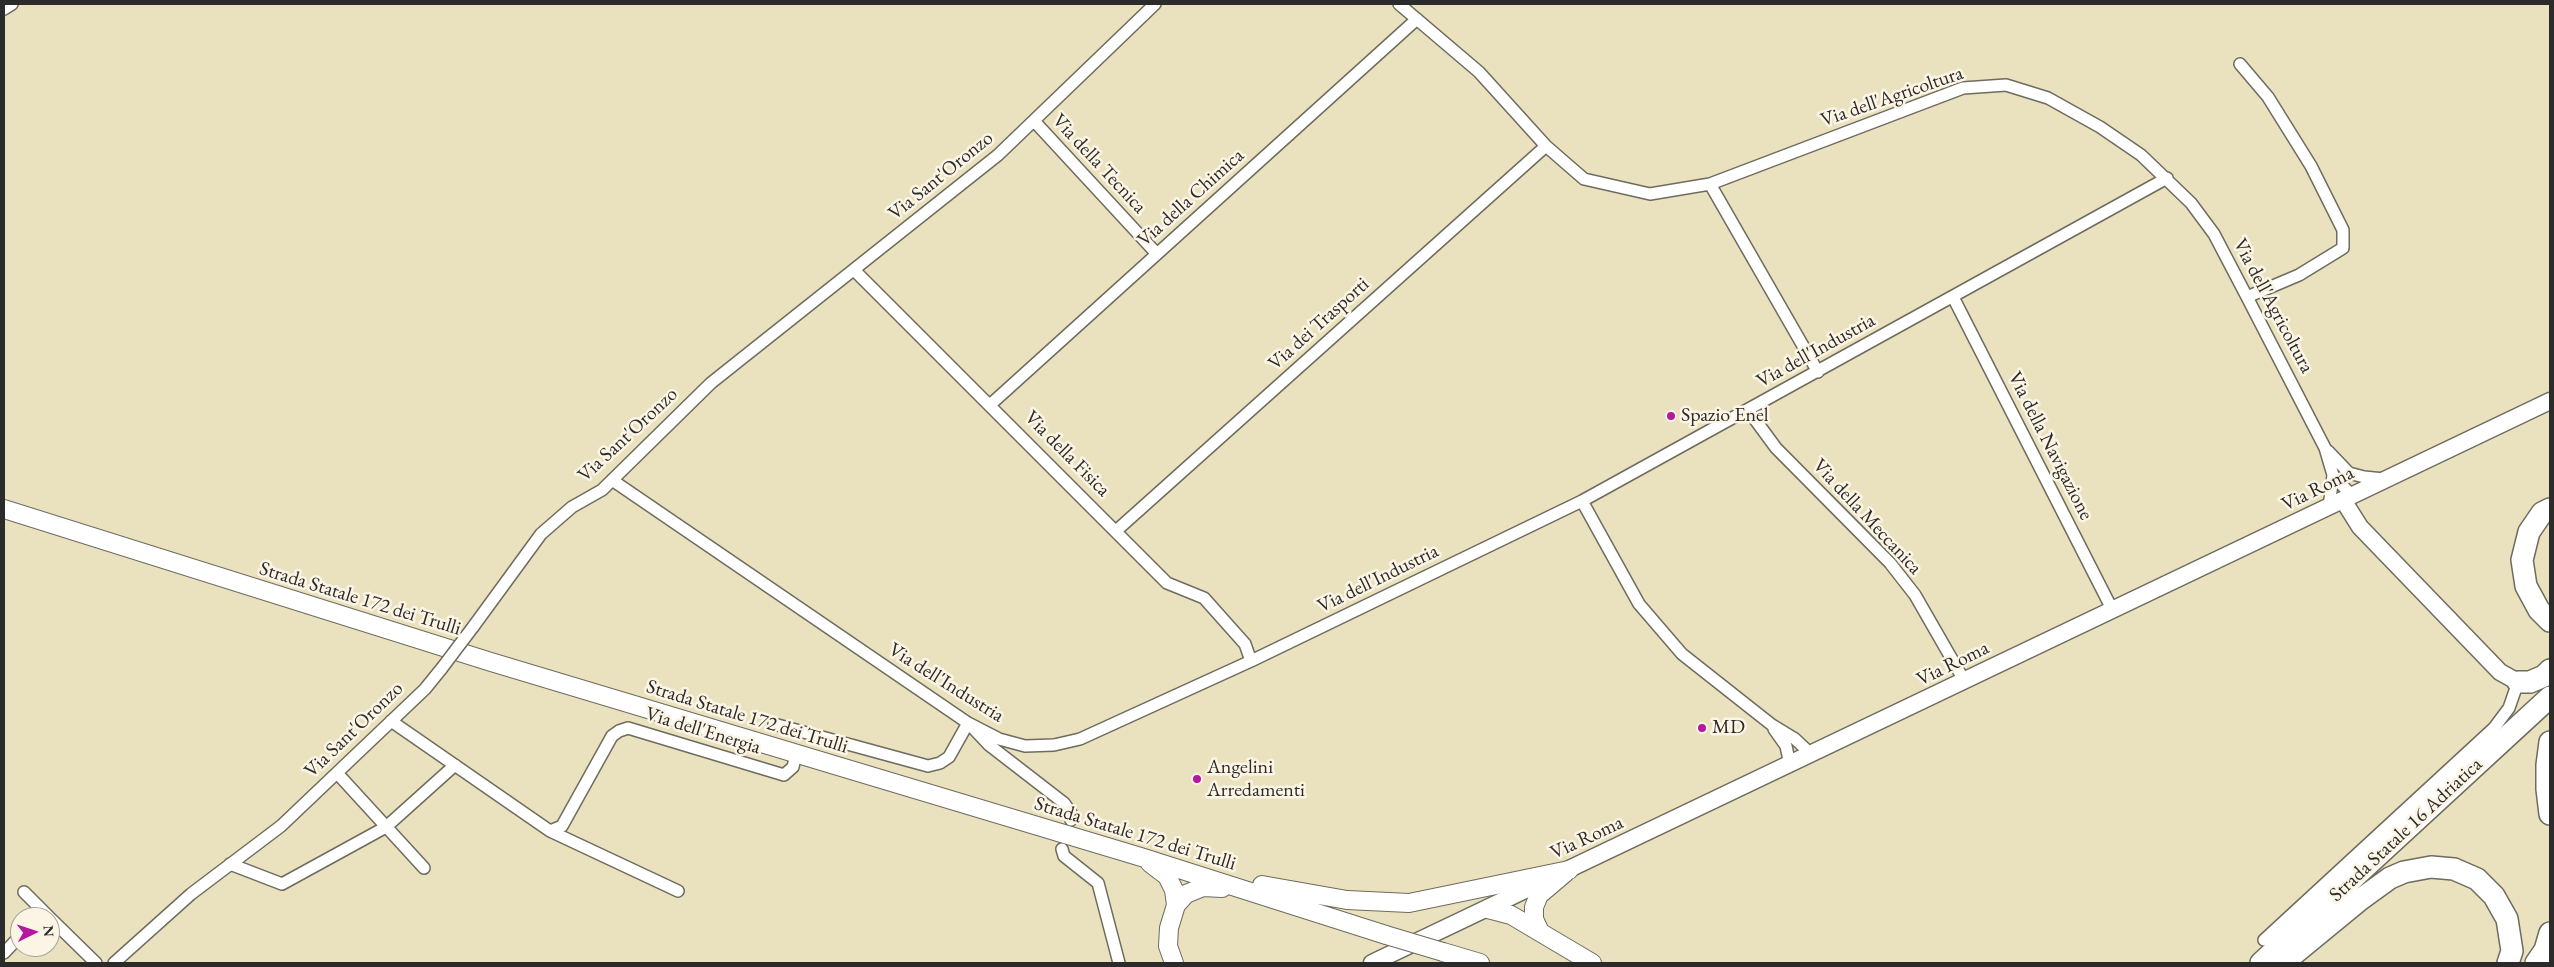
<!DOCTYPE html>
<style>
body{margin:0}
#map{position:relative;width:2554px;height:967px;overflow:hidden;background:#eae2bf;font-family:"EB Garamond",serif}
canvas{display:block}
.frame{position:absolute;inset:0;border:5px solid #2b2b2b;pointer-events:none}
.north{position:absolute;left:10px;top:907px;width:50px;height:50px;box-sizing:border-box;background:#fcf5e5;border:1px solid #a8a49b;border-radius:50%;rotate:86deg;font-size:14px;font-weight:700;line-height:20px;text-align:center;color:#2b2b2b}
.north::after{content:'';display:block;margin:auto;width:18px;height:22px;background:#b5179e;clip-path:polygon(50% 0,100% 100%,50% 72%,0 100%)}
</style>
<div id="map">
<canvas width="2554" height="967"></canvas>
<div class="frame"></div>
<div class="north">N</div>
</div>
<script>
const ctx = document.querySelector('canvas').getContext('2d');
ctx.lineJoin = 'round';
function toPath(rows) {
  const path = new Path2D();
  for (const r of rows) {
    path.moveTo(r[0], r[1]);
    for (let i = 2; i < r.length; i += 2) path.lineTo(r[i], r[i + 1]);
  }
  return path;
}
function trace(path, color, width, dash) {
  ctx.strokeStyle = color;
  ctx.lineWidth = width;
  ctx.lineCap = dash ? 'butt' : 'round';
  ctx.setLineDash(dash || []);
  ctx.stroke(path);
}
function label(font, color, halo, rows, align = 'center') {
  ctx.font = font + ' "EB Garamond",serif';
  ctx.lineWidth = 5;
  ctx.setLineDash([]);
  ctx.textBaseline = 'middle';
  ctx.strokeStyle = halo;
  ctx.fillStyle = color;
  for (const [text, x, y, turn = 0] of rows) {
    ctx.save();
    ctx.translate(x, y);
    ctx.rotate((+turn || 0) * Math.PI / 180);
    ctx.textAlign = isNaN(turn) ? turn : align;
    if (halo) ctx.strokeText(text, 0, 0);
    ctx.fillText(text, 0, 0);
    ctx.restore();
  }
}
const street = toPath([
 [1399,4,1479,72,1546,146,1584,179,1650,194,1710,184,1963,88,2006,85,2048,98,2100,127,2141,155,2191,203,2214,234,2247,297,2325,448,2333,475,2352,496],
 [4,9,12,4],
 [2240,64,2268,97,2311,166,2343,230,2343,248,2299,275,2247,297],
 [1035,122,1157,254],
 [1710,184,1818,372],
 [854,270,1167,583,1204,598,1245,644,1251,661],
 [1953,297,2113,611],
 [991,404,1417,19],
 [1748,410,1776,448,1890,563,1915,595,1965,682],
 [2328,451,2349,473,2364,477,2384,479],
 [612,480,968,723,999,739,1025,746,1054,745,1080,739,1251,661,1582,501,2167,178],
 [1582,501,1639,604,1682,654,1772,725,1795,739,1812,755],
 [2329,507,2333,475],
 [1117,530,1546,146],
 [473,627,541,534,572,507,602,490,711,383,998,155,1155,4],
 [391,721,550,831,678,891],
 [774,724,928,766,940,763,949,757,968,723],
 [973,728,989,745,1064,803,1071,813,1071,820],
 [1774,729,1786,746,1790,765],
 [337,773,424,868],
 [550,831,562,826,612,736,619,731,628,728,784,775,793,767,796,754],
 [1062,849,1064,856,1098,883,1119,963],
 [230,864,282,884,386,827,455,765],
 [24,892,49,917],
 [50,918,96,963],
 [2264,940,2494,728,2509,708,2518,682],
 [4,953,20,936],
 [114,963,191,894,281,826,425,689,442,668]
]);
const secondary = toPath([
 [2343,500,2360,527,2500,672,2518,682],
 [1372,963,2550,401]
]);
const primary = toPath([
 [4,509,491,662,1141,857,1386,935],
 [1150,863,1167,876,1174,890,1176,905,1169,928,1168,946,1174,963],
 [1262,885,1347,900,1409,903,1569,870],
 [1176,905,1186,894,1203,887,1222,888],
 [1488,909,1511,915,1592,963],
 [1540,932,1534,919,1534,907,1539,895,1565,873],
 [1443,952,1480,963]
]);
const highway = toPath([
 [2550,509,2542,513,2529,532,2522,560,2526,586,2539,610,2550,621],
 [2518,682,2530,682,2544,676,2550,670],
 [2550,742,2547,765,2547,789,2550,814],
 [2261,963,2550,697],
 [2283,963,2361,899,2390,878,2404,872,2431,867,2454,869,2477,879,2494,896,2507,919,2512,951,2508,963],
 [2536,963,2545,950,2550,933]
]);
const streetBridge = toPath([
 [442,668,473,627]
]);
const primaryBridge = toPath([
 [1386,935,1443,952]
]);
const markers = [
 [1671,416,5,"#b5179e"],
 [1702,728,5,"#b5179e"],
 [1197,779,5,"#b5179e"]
];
const streetNames = [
 ["Via dell'Agricoltura",1892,97,-19],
 ["Via della Tecnica",1099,164,47],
 ["Via Sant'Oronzo",941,176,-39],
 ["Via della Chimica",1191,198,-42],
 ["Via dell'Agricoltura",2273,306,62],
 ["Via dei Trasporti",1319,324,-42],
 ["Via dell'Industria",1816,351,-29],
 ["Via Sant'Oronzo",628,435,-43],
 ["Via della Navigazione",2050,446,63],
 ["Via della Fisica",1067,454,45],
 ["Via Roma",2318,489,-26],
 ["Via della Meccanica",1867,517,47],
 ["Via dell'Industria",1378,579,-26],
 ["Strada Statale 172 dei Trulli",360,599,17],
 ["Via Roma",1953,664,-26],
 ["Via dell'Industria",946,683,32],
 ["Strada Statale 172 dei Trulli",747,717,17],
 ["Via Sant'Oronzo",354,730,-44],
 ["Via dell'Energia",703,731,17],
 ["Strada Statale 16 Adriatica",2406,830,-43],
 ["Strada Statale 172 dei Trulli",1135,834,17],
 ["Via Roma",1587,838,-25]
];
const poiNames = [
 ["Spazio Enel",1681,416],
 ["MD",1712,728],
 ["Angelini",1207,768],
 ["Arredamenti",1207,791]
];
trace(street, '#6e6b5f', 14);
trace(secondary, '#6e6b5f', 19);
trace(primary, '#6e6b5f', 20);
trace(highway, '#6e6b5f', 24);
trace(street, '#fff', 11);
trace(secondary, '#fff', 16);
trace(primary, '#fff', 18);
trace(highway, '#fff', 21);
trace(streetBridge, '#6e6b5f', 14, []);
trace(primaryBridge, '#6e6b5f', 20, []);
trace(streetBridge, '#fff', 11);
trace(primaryBridge, '#fff', 18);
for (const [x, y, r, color] of markers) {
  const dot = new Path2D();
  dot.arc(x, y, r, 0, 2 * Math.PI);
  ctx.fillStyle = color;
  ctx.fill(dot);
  trace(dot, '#fcf5e5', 2);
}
label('20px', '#2b2b2b', '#fcf5e5', streetNames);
label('20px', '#2b2b2b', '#fcf5e5', poiNames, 'left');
</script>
